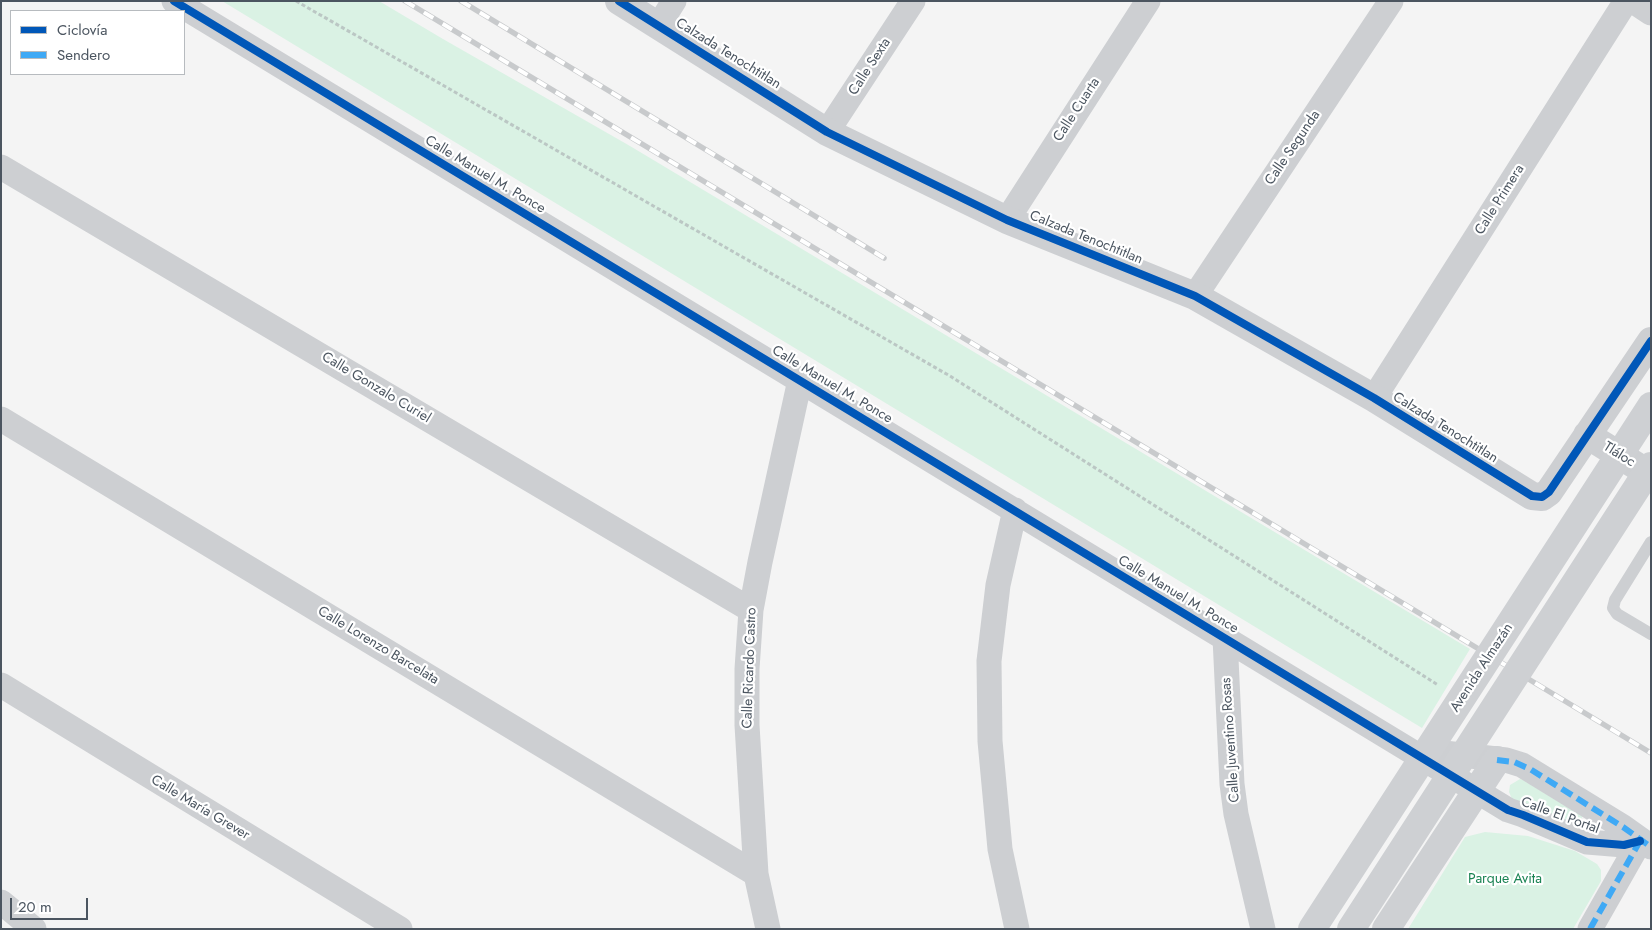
<!DOCTYPE html>
<meta charset="utf-8">
<style>
body{margin:0}
#map{position:relative;width:1652px;height:930px;overflow:hidden;background:#f4f4f4;font-family:Jost,sans-serif}
canvas{display:block}
.frame{position:absolute;inset:0;border:2px solid #4b5560;pointer-events:none}
.legend{position:absolute;left:10px;top:10px;width:175px;height:65px;box-sizing:border-box;background:#fff;border:1px solid #b7bbbf;margin:0;padding:6px 9px;list-style:none;font-size:15px;color:#4b5560}
.legend li{display:flex;align-items:center;gap:10px;height:25px}
.legend b{width:25px;border:1px solid #b7bbbf}
.scale{position:absolute;left:10px;top:898px;width:78px;height:22px;box-sizing:border-box;border:2px solid #4b5560;border-top:0;padding-left:6px;font-size:15px;line-height:18px;white-space:nowrap;color:#4b5560;-webkit-text-stroke:4px #fff;paint-order:stroke}
</style>
<div id="map">
<canvas width="1652" height="930"></canvas>
<div class="frame"></div>
<ul class="legend">
<li><b style="height:6px;background:#0057b8"></b>Ciclovía</li>
<li><b style="height:6px;background:#3fa9f5"></b>Sendero</li>
</ul>
<div class="scale">20 m</div>
</div>
<script>
const ctx = document.querySelector('canvas').getContext('2d');
ctx.lineJoin = 'round';
function fillPath(path, color) {
  ctx.fillStyle = color;
  ctx.fill(path, 'evenodd');
}
function toPath(rows) {
  const path = new Path2D();
  for (const r of rows) {
    path.moveTo(r[0], r[1]);
    for (let i = 2; i < r.length; i += 2) path.lineTo(r[i], r[i + 1]);
  }
  return path;
}
function trace(path, color, width, dash) {
  ctx.strokeStyle = color;
  ctx.lineWidth = width;
  ctx.lineCap = dash ? 'butt' : 'round';
  ctx.setLineDash(dash || []);
  ctx.stroke(path);
}
function label(font, color, halo, rows, align = 'center') {
  ctx.font = font + ' Jost,sans-serif';
  ctx.lineWidth = 4.5;
  ctx.setLineDash([]);
  ctx.textBaseline = 'middle';
  ctx.strokeStyle = halo;
  ctx.fillStyle = color;
  for (const [text, x, y, turn = 0] of rows) {
    ctx.save();
    ctx.translate(x, y);
    ctx.rotate((+turn || 0) * Math.PI / 180);
    ctx.textAlign = isNaN(turn) ? turn : align;
    if (halo) ctx.strokeText(text, 0, 0);
    ctx.fillText(text, 0, 0);
    ctx.restore();
  }
}
const green = toPath([
 [222,1,379,1,443,39,630,146,1470,649,1422,728],
 [1520,779,1523,780,1582,816,1581,824,1579,825,1512,799,1509,792,1510,785],
 [1485,832,1528,836,1575,851,1597,864,1601,870,1601,881,1573,929,1408,929,1465,837]
]);
const path = toPath([
 [296,1,950,376,1438,685]
]);
const service = toPath([
 [1651,542,1615,600,1613,608,1617,614,1651,634]
]);
const minor = toPath([
 [174,1,1508,810,1523,815,1587,842,1624,845,1640,841],
 [1633,1,1651,13],
 [659,25,674,1],
 [827,132,913,1],
 [1,167,751,610],
 [1007,220,1148,1],
 [1195,296,1391,1],
 [1374,398,1626,1],
 [1,419,756,874],
 [1015,510,998,585,989,661,990,741,1000,849,1017,929],
 [1225,638,1232,784,1236,814,1263,929],
 [1,685,400,929],
 [1444,753,1506,760,1522,765,1623,827,1651,847],
 [1,902,34,929],
 [768,929,756,874,747,725,747,669,751,610,760,562,800,380],
 [1590,929,1640,841]
]);
const tertiary = toPath([
 [619,1,827,132,1007,220,1195,296,1374,398,1532,496,1542,497,1549,492,1651,341],
 [1587,435,1651,475]
]);
const secondary = toPath([
 [1386,929,1497,760]
]);
const rail = toPath([
 [405,1,1651,753],
 [461,1,884,258]
]);
const secondaryBridge = toPath([
 [1312,929,1651,406],
 [1351,929,1651,466]
]);
const quiet = toPath([
 [1497,760,1514,762,1530,769,1623,827,1651,847],
 [1590,929,1640,841]
]);
const cycleway = toPath([
 [174,1,1508,810,1523,815,1587,842,1624,845,1640,841],
 [619,1,827,132,1007,220,1195,296,1374,398,1532,496,1542,497,1549,492,1651,341]
]);
const streetNames = [
 ["Calzada Tenochtitlan",728,54,32],
 ["Calle Sexta",870,67,-57],
 ["Calle Cuarta",1077,110,-57],
 ["Calle Segunda",1293,148,-56],
 ["Calle Manuel M. Ponce",485,175,31],
 ["Calle Primera",1500,200,-58],
 ["Calzada Tenochtitlan",1086,238,22],
 ["Calle Manuel M. Ponce",832,385,31],
 ["Calle Gonzalo Curiel",376,388,31],
 ["Calzada Tenochtitlan",1445,428,32],
 ["Tláloc",1619,455,32],
 ["Calle Manuel M. Ponce",1178,595,31],
 ["Calle Lorenzo Barcelata",378,646,31],
 ["Calle Ricardo Castro",750,668,-88],
 ["Avenida Almazán",1482,668,-57],
 ["Calle Juventino Rosas",1231,740,-94],
 ["Calle María Grever",200,808,31],
 ["Calle El Portal",1560,816,20]
];
const parkNames = [
 ["Parque Avita",1505,880]
];
fillPath(green, '#daf2e4');
trace(path, '#bbc7c4', 3, [4, 2.5]);
trace(service, '#cdcfd2', 12);
trace(minor, '#cdcfd2', 25);
trace(tertiary, '#cdcfd2', 28);
trace(secondary, '#ced0d3', 28);
trace(rail, '#c8cacc', 5.5);
trace(rail, '#fff', 4, [11]);
trace(secondaryBridge, '#ced0d3', 28);
trace(quiet, '#3fa9f5', 6, [12, 6]);
trace(cycleway, '#0057b8', 8);
label('14px', '#4b5560', '#fff', streetNames);
label('14px', '#1a8353', '#fff', parkNames);
</script>
